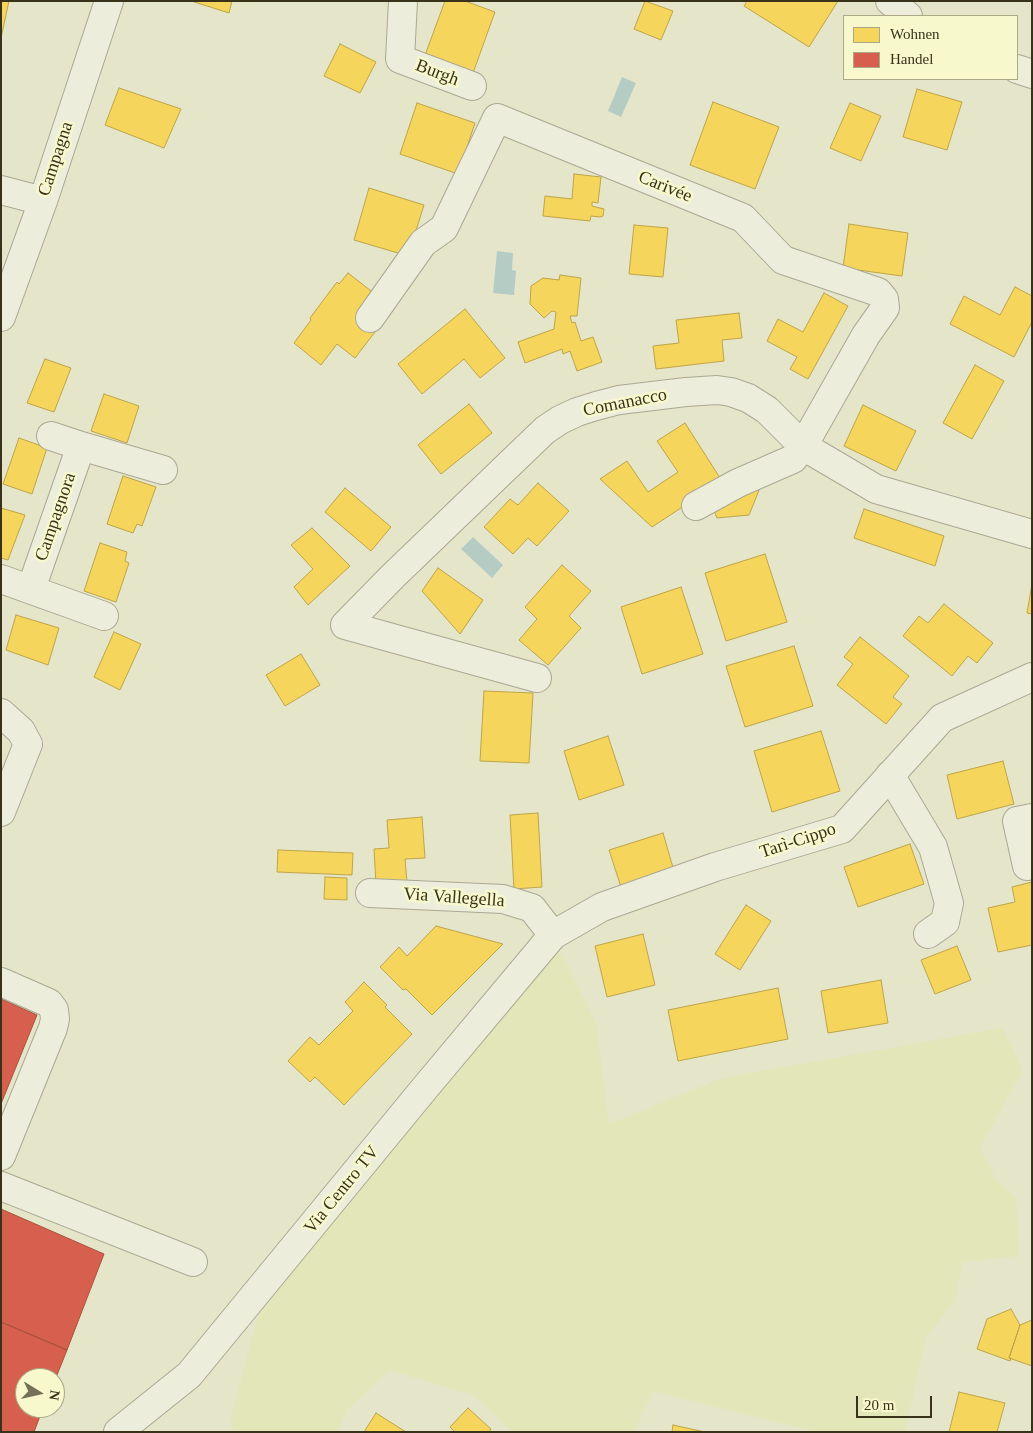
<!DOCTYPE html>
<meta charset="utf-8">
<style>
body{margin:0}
#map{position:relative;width:1033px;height:1433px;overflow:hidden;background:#e5e5c9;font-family:Georgia,serif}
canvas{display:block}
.frame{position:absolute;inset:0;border:2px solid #38321b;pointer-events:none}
.legend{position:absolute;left:843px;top:15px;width:175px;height:65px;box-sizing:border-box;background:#f8f8cd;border:1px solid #aba986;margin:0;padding:6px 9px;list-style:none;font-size:15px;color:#38321b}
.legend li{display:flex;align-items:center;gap:10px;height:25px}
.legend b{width:25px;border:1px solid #aba986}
.north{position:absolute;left:15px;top:1368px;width:50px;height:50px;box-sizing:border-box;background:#f8f8cd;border:1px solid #aba986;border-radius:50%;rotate:99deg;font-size:14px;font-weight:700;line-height:20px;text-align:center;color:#38321b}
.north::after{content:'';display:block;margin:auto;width:18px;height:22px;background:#757158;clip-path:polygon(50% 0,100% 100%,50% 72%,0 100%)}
.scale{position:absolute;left:856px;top:1396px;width:76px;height:22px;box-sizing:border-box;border:2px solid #38321b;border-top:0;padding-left:6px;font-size:15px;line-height:18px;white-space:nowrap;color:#38321b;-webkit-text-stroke:4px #f8f8cd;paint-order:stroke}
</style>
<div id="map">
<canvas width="1033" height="1433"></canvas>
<div class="frame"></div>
<ul class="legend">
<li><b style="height:14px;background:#f6d55c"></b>Wohnen</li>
<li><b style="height:14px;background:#d6604d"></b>Handel</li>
</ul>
<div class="north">N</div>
<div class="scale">20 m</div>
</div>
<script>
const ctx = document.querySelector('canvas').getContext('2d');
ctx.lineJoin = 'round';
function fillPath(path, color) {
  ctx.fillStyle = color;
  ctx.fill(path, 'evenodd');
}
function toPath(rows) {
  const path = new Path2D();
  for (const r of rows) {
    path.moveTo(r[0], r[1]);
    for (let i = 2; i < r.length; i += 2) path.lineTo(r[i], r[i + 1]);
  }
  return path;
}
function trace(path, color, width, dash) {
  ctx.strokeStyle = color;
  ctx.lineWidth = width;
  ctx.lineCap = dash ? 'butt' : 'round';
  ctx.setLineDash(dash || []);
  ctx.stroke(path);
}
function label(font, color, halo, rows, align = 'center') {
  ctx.font = font + ' Georgia,serif';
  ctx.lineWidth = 5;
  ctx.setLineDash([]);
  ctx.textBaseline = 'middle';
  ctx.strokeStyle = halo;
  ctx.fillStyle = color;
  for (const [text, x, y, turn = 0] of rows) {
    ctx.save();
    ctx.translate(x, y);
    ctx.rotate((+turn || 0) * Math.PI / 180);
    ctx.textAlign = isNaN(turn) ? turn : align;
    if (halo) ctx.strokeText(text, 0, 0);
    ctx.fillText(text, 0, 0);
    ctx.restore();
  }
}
const farmland = toPath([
 [553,935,596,1023,609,1124,723,1078,1003,1028,1023,1070,980,1147,996,1180,1016,1197,1019,1256,962,1262,955,1301,926,1337,905,1432,817,1432,653,1391,634,1432,512,1432,474,1395,389,1370,348,1409,337,1432,233,1432,231,1419,252,1337,274,1273]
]);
const water = toPath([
 [622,77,636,83,621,117,608,111],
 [497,251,513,253,512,270,516,271,514,295,493,293],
 [473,537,503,565,492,578,461,549]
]);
const homes = toPath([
 [1,1,9,1,1,38,1,1],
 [191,1,232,1,229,13,191,1],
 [445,1,465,1,495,12,469,84,421,66,445,1],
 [645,1,673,11,661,40,634,29,645,1],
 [747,1,838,1,809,47,744,6,747,1],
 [340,44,376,62,360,93,324,76,340,44],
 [119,88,181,109,164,148,105,125,119,88],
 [917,89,962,102,947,150,903,137,917,89],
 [713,102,779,127,755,189,690,165,713,102],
 [417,103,475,123,458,174,400,154,417,103],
 [850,103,881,116,861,161,830,148,850,103],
 [574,174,601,177,598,203,592,202,592,206,604,209,603,216,600,217,591,216,590,221,543,216,545,196,572,199,574,174],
 [369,188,424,205,408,256,354,240,369,188],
 [849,224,908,233,902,276,843,268,849,224],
 [634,225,668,228,663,277,629,274,634,225],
 [348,273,375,294,357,318,375,332,355,358,337,344,321,365,294,343,311,320,310,318,337,282,339,284,348,273],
 [560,275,581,278,577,316,570,316,572,323,575,322,581,341,593,337,602,362,577,371,570,351,563,354,562,349,525,363,518,342,554,329,556,312,552,311,544,318,530,304,531,286,543,278,559,280,560,275],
 [1015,287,1032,296,1032,322,1014,357,950,324,964,296,1000,315,1015,287],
 [824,293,848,306,808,379,790,369,797,357,767,341,778,319,803,332,824,293],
 [465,309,505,358,480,378,464,359,422,394,398,364,465,309],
 [739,313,742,338,722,340,724,361,656,369,653,346,679,343,676,320,739,313],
 [45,359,71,368,54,412,27,403,45,359],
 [975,365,1004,381,972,439,943,423,975,365],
 [104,394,139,406,127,443,91,431,104,394],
 [469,404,492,433,441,474,418,445,469,404],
 [863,405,916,431,896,471,844,446,863,405],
 [685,423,722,481,652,527,600,479,627,461,648,492,678,472,657,441,685,423],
 [19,438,47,448,32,494,3,484,19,438],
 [123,476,156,487,142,526,137,524,133,533,107,524,123,476],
 [538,483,569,511,537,546,528,538,513,554,484,527,510,499,518,505,538,483],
 [762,483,749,515,717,518,712,506,762,483],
 [345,488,391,527,371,551,325,512,345,488],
 [1,508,25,515,8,560,1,558,1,508],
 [864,509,944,536,935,566,854,538,864,509],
 [312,528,350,566,308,605,294,587,313,569,291,545,312,528],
 [100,543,127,552,125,561,129,563,116,602,84,591,100,543],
 [765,554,787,622,726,641,705,573,765,554],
 [562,565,591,591,569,616,581,628,548,665,519,640,537,619,525,607,562,565],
 [438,568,483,600,460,634,422,591,438,568],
 [1032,584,1032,614,1027,613,1032,584],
 [681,587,703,654,642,674,621,607,681,587],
 [944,604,993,643,977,663,968,656,952,676,903,636,919,616,928,623,944,604],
 [16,615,59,628,48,665,6,650,16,615],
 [114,632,141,644,120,690,94,677,114,632],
 [860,637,909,676,893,697,902,704,886,724,837,685,853,664,844,657,860,637],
 [794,646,813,706,745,727,726,666,794,646],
 [301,654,320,685,285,706,266,675,301,654],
 [484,691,533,693,529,763,480,761,484,691],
 [821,731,840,791,772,812,754,751,821,731],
 [608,736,624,785,579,800,564,751,608,736],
 [1003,761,1014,804,957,819,947,775,1003,761],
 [538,813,542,887,514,889,510,815,538,813],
 [422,817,425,858,405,859,407,882,376,884,374,849,389,848,387,820,422,817],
 [663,833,674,871,621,887,609,850,663,833],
 [910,844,924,884,858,907,844,867,910,844],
 [278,850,353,853,352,875,277,872,278,850],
 [325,877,347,878,347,900,324,899,325,877],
 [1032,882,1032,945,998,952,988,908,1015,902,1012,887,1032,882],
 [746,905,771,921,740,970,715,954,746,905],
 [436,926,503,944,432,1015,406,989,403,990,380,967,399,947,407,956,436,926],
 [643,934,655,985,607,997,595,946,643,934],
 [957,946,971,980,935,994,921,960,957,946],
 [881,980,888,1023,828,1033,821,991,881,980],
 [364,982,387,1005,385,1007,412,1034,344,1105,315,1077,310,1082,288,1061,310,1037,319,1045,353,1011,345,1002,364,982],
 [778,988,788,1039,678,1061,668,1010,778,988],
 [1011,1309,1020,1325,1009,1358,1011,1358,1010,1361,977,1349,987,1319,1011,1309],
 [1032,1320,1032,1366,1009,1358,1020,1325,1032,1320],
 [959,1392,1005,1403,997,1432,949,1432,959,1392],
 [468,1408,491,1429,489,1432,455,1432,450,1427,468,1408],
 [376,1413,406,1432,364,1432,376,1413],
 [673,1425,705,1432,672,1432,673,1425]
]);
const shops = toPath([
 [1,999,37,1015,1,1104,1,999],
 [1,1209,104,1254,67,1350,1,1322,1,1209],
 [1,1322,67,1350,55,1380,55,1378,25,1378,25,1408,43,1408,34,1432,1,1432,1,1322]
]);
const minor = toPath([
 [403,1,400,59,472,86],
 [890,1,908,16],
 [1017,69,1032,74],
 [1,190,43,201],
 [1,317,43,201,109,1],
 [370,318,423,243,444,228,497,118,743,218,783,260,878,292,884,299,885,308,866,335,803,446,793,459,738,483,696,506],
 [81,446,163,470],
 [1,579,104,616],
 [31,589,81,446,51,436],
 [537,678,345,625,393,576,545,430,560,420,577,412,596,406,619,400,686,392,717,390,731,392,748,398,767,410,803,446,876,489,1032,534],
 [1,713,21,731,28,744,1,812],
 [890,775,933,847,949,903,945,922,928,934],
 [1027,866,1017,821,1032,818],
 [370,893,503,899,532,908,553,935],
 [1,982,49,1003,54,1010,55,1019,53,1028,1,1156],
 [1,1186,193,1262],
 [118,1432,189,1375,424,1089,553,935,602,907,715,867,842,829,942,718,1032,677]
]);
const streetNames = [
 ["Burgh",437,73,21],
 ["Campagna",56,159,-72],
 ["Carivée",665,187,22],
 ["Comanacco",625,403,-11],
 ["Campagnora",56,517,-71],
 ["Tarì-Cippo",798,841,-18],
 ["Via Vallegella",454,898,4],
 ["Via Centro TV",342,1190,-51]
];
fillPath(farmland, '#e2e6b8');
fillPath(water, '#b5ccc4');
fillPath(homes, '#f6d55c');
trace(homes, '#bda448', 1);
fillPath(shops, '#d6604d');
trace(shops, '#a7523e', 1);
trace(minor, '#aaa893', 30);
trace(minor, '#ededdc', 28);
label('18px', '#38321b', '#f8f8cd', streetNames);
</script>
